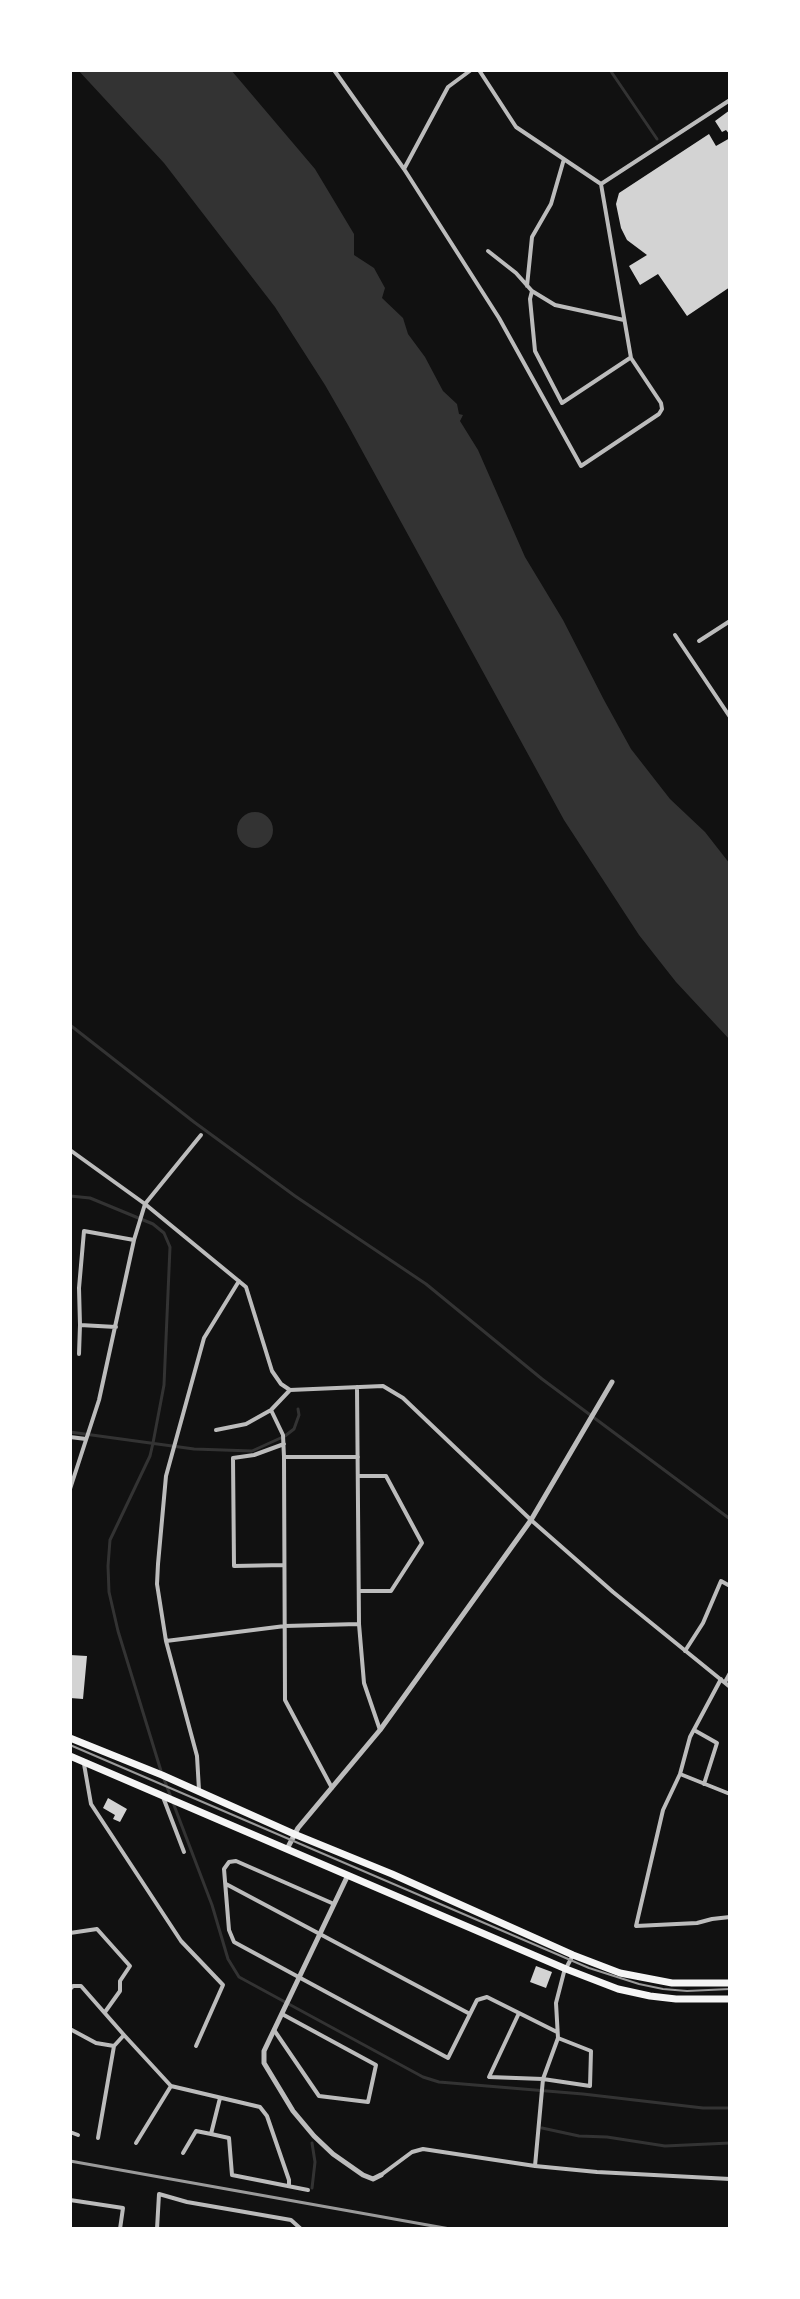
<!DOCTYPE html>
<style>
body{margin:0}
#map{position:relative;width:800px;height:2299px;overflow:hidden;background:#111;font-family:Cabin,sans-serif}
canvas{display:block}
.frame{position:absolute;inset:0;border:72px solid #fff;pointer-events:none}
</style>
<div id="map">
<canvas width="800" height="2299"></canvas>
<div class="frame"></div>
</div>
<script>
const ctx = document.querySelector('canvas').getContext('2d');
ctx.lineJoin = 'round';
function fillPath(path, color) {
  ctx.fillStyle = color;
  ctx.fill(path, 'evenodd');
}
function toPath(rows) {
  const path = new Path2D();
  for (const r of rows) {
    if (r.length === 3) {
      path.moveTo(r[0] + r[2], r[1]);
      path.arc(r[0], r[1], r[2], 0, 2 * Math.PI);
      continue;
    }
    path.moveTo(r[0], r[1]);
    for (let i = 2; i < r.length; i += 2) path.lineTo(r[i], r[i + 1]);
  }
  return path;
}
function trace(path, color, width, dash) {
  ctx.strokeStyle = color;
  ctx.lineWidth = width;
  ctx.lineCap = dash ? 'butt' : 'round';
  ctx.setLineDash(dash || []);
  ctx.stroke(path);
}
const water = toPath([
 [78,70,231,70,315,169,354,234,354,255,374,268,385,288,382,298,403,318,408,334,425,357,443,391,457,404,459,414,463,415,460,421,478,450,525,557,563,620,604,700,631,749,670,799,705,832,730,864,730,1040,676,982,639,935,564,820,348,425,325,385,275,307,164,163],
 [255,830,18]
]);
const stream = toPath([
 [610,70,657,139],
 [70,1025,194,1122,295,1196,426,1284,542,1379,730,1519],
 [70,1196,90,1198,153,1224,164,1233,170,1247,164,1385,153,1443,150,1456,110,1540,108,1566,109,1592,118,1631,161,1771],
 [70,1432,194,1449,252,1451,285,1436,294,1429,299,1415,298,1409],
 [164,1779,212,1905,228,1959,239,1977,423,2077,439,2082,583,2094,703,2108,730,2108],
 [542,2128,579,2136,607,2137,665,2146,730,2143],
 [312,2143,315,2162,312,2188]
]);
const building = toPath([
 [730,110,730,135,726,130,722,132,715,121],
 [709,134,716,146,730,138,730,287,687,316,658,274,640,285,629,266,647,255,627,240,621,228,616,204,619,193],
 [70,1655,87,1656,83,1699,70,1698],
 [108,1798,127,1809,120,1822,113,1819,115,1815,103,1808],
 [536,1966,552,1972,546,1988,530,1982]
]);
const minor = toPath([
 [334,70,404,169,499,318,581,466,659,414,662,409,661,403,631,358,601,184,516,127,479,70],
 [404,169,448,87,471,70],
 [601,184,730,100],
 [488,251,516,273,532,291,555,305,624,320],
 [527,286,532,237,551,204,564,159],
 [532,291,530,299,535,351,562,403,630,358],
 [675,635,730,717],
 [699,641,730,621],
 [70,1150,145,1204,246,1287,272,1371,281,1384,290,1390,383,1386,403,1398,531,1520,613,1592,730,1687],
 [116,1327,80,1325,79,1288,84,1231,134,1240],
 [79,1354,80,1325],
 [357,1387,359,1624,364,1683,380,1730],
 [271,1410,283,1435,284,1457],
 [216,1430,246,1424,271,1410,290,1390],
 [70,1437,86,1439],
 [284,1444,254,1455,233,1458,234,1566,284,1565],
 [358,1476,386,1476,422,1543,391,1591,359,1591],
 [70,1489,99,1400,134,1240,145,1204,201,1135],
 [166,1641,285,1626,358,1624],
 [685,1651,703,1623,721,1581,730,1586],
 [725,1682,730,1673],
 [694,1730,717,1743,704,1784],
 [84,1764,91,1804,181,1941,223,1985,196,2046],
 [680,1774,690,1737,721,1679],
 [332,1788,285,1700,284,1457,358,1457],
 [199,1790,197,1756,166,1641,157,1584,158,1564,166,1476,204,1338,239,1281],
 [730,1794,680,1774,663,1810,636,1926,697,1923,712,1919,730,1917],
 [163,1797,184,1852],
 [226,1884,470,2014],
 [334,1904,236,1861,229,1862,224,1869,229,1930,234,1942,448,2058,477,2000,487,1997,557,2032],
 [70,1933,97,1929,130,1966,120,1981,120,1991,105,2012],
 [573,1955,564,1972,556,2003,558,2038,543,2079,535,2166,597,2172,730,2179],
 [70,1989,73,1986,81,1986,124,2035],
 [519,2013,489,2077,543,2079,590,2086,591,2051,558,2038],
 [70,2029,96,2043,114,2046],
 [274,2030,319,2096,368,2102,376,2065,282,2014],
 [70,2132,78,2135],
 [211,2134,229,2138,232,2175,308,2190],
 [98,2138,114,2046,124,2035,171,2086,260,2107,267,2116,289,2180,289,2186],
 [136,2143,171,2086],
 [183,2153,196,2131,211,2134,220,2098],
 [381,2175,412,2152,423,2149,535,2166],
 [70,2200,123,2208,120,2229],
 [157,2229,159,2194,187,2202,291,2220,301,2229]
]);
const tertiary = toPath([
 [287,1849,298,1828,380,1730,531,1520,612,1382],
 [348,1875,264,2051,264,2063,293,2111,314,2136,333,2154,363,2175,373,2179,381,2175]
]);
const primary = toPath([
 [70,1738,162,1775,294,1834,392,1874,573,1955,620,1973,672,1983,730,1983],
 [70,1756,566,1969,618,1989,650,1996,676,1999,730,1999]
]);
const tram = toPath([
 [70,1745,589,1968,639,1984,663,1989,687,1991,730,1989]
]);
const rail = toPath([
 [70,2161,450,2229]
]);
fillPath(water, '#333');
trace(stream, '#333', 3);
fillPath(building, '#d3d3d3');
trace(minor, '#bcbcbc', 4);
trace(tertiary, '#bcbcbc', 5);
trace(primary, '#f5f5f5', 7);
trace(tram, '#9a9a9a', 2);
trace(rail, '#9a9a9a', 3);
</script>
